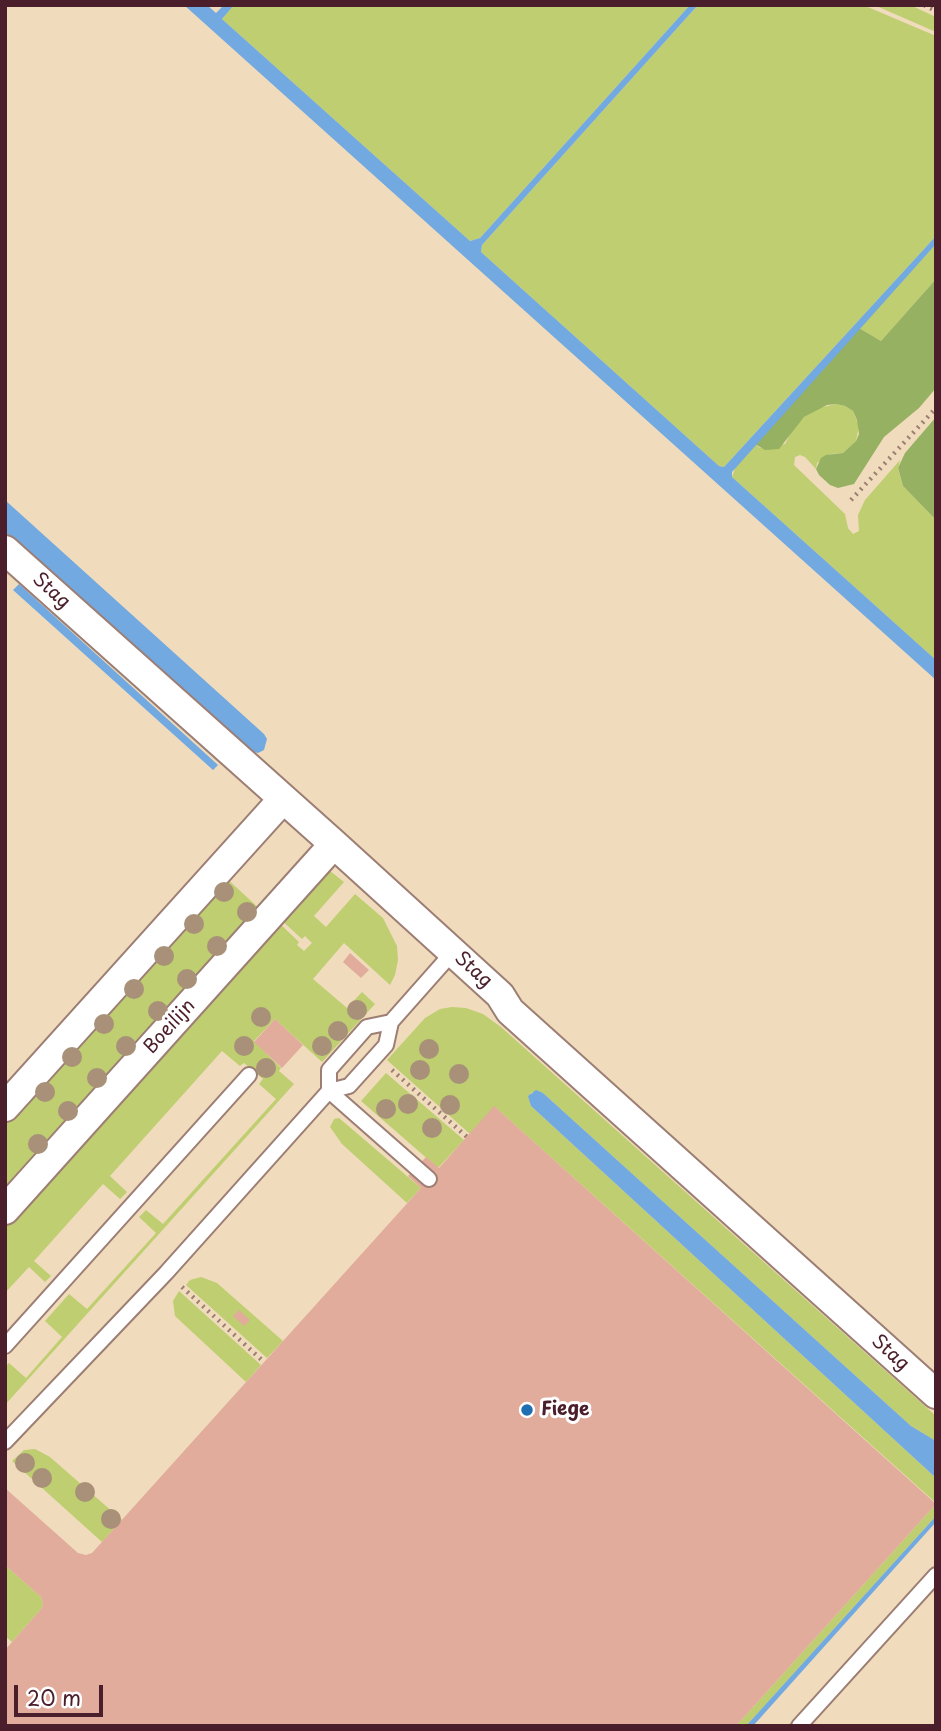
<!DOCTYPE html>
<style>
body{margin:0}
#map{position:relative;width:941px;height:1731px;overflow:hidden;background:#f0dcbc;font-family:"Playpen Sans",sans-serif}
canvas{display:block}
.frame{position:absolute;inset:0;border:7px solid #4a1f2b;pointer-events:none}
.scale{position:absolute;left:14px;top:1685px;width:89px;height:32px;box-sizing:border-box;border:4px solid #4a1f2b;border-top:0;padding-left:9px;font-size:21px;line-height:24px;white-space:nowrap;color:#4a1f2b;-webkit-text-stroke:5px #fff;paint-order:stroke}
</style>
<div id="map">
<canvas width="941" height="1731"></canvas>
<div class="frame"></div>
<div class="scale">20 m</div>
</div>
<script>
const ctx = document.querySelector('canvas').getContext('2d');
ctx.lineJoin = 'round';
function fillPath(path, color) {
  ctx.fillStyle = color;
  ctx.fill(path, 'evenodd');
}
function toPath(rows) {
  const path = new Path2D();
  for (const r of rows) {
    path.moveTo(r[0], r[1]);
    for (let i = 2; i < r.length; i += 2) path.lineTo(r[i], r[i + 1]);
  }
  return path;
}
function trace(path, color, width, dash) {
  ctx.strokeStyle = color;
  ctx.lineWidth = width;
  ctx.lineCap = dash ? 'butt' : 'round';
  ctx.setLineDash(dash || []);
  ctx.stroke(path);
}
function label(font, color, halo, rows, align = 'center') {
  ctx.font = font + ' "Playpen Sans",sans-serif';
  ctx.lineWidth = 6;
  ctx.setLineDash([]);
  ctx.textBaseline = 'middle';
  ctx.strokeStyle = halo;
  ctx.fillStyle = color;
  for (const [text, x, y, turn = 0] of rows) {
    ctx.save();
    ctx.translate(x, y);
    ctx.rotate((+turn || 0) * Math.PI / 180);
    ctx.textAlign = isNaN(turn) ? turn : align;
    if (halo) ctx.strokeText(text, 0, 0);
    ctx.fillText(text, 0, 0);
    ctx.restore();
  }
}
const green = toPath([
 [234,5,690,5,480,238,470,241,222,19],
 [698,5,863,5,936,36,936,236,724,467,719,466,481,252,482,245],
 [874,5,910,5,936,17,936,32],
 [936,244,936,279,881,341,859,328],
 [836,404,845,406,853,411,859,426,856,441,843,453,831,454,817,463,816,469,805,457,800,455,795,457,794,465,845,514,848,528,853,534,859,531,858,515,865,500,900,460,898,469,903,486,936,520,936,660,732,477,736,465,755,444,760,448,785,444,793,429,804,417,819,408],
 [325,867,344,882,314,916,326,927,355,894,383,918,397,946,398,960,395,975,390,985,344,943,313,979,347,1008,362,992,375,1004,322,1062,275,1019,254,1041,281,1068,279,1071,294,1084,5,1405,5,1367,9,1363,26,1378,62,1337,45,1321,69,1294,87,1309,156,1233,139,1217,146,1210,163,1224,276,1099,259,1084,263,1079,244,1063,240,1066,222,1051,110,1176,127,1192,120,1199,103,1184,34,1261,51,1276,45,1282,29,1267,5,1293,5,1224,277,921,299,942,297,945,304,951,312,943,305,936,302,939,279,918],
 [224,876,262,911,5,1197,5,1120],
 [452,1007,466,1008,483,1014,501,1027,936,1416,936,1441,911,1426,543,1093,532,1092,529,1096,531,1106,936,1478,936,1503,495,1107,470,1134,387,1060,425,1018,440,1009],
 [386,1073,464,1140,438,1168,361,1101],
 [339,1118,421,1188,407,1203,342,1144,330,1127,334,1119],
 [201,1277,217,1283,283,1341,267,1358,186,1285,190,1280],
 [179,1291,261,1365,246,1382,175,1316,173,1301],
 [35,1449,50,1457,122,1520,102,1542,12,1461,24,1450],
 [936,1504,936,1516,746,1726,736,1726],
 [5,1565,41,1597,43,1603,42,1608,12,1642,5,1636]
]);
const forest = toPath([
 [936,279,936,388,919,408,884,437,854,484,838,488,830,485,819,475,816,469,821,458,826,455,843,453,856,441,859,434,857,420,853,411,845,406,836,404,827,405,804,417,779,449,765,450,755,444,859,328,881,341],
 [936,417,936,520,903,486,898,468,905,453]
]);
const water = toPath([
 [184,5,207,5,216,13,224,5,234,5,222,19,470,241,480,238,690,5,698,5,482,245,481,252,719,466,724,467,936,236,936,244,732,472,732,477,936,660,936,680],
 [5,500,264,734,267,739,264,750,258,753,251,751,5,532],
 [19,584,218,765,213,770,13,590],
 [536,1090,543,1093,911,1426,936,1441,936,1478,531,1106,528,1096],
 [936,1516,936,1522,753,1726,746,1726]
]);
const building = toPath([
 [350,953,369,970,361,978,343,962],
 [275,1019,303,1045,282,1068,254,1042],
 [494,1106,936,1504,736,1726,5,1726,5,1650,42,1608,43,1603,41,1597,5,1565,5,1488,78,1553,86,1555,92,1553,421,1188,408,1176,426,1157,439,1168],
 [239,1310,250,1320,244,1326,233,1316]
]);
const path = toPath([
 [924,5,936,11],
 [851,500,936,408],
 [392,1070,467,1137],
 [182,1287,264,1362]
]);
const lane = toPath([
 [391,1022,367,1027,329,1070,329,1091,429,1179],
 [5,1346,249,1075],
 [5,1442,166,1273,329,1091,349,1086,386,1045,391,1022,453,952],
 [799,1726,936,1575]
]);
const street = toPath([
 [5,550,334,844,500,995,510,1011,936,1394],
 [5,1107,283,799],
 [5,1210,334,844]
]);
const trees = [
 [224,892],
 [247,912],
 [194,924],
 [217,946],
 [164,956],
 [187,979],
 [134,989],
 [357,1010],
 [158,1011],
 [261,1017],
 [104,1024],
 [338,1031],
 [126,1046],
 [244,1046],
 [322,1046],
 [429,1049],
 [72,1057],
 [266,1068],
 [420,1070],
 [459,1074],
 [97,1078],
 [45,1092],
 [408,1104],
 [450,1105],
 [386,1109],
 [68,1111],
 [432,1128],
 [38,1144],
 [25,1463],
 [42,1478],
 [85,1492],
 [111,1519]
];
const markers = [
 [527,1410,7,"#1f6fb2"]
];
const streetNames = [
 ["Stag",51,591,42],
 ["Stag",473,970,42],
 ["Boeilijn",170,1027,-48],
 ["Stag",890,1353,42]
];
const poiNames = [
 ["Fiege",541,1410]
];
fillPath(green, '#bece70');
fillPath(forest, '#96b162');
fillPath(water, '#72a9e0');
fillPath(building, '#e1ac9b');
trace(lane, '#9d7e74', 18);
trace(street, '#9d7e74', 32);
trace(path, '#9d7e74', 4.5, [2, 5]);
trace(lane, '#fff', 14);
trace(street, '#fff', 28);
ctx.fillStyle = '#a89178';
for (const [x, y] of trees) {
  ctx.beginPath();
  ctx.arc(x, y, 10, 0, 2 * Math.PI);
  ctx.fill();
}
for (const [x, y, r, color] of markers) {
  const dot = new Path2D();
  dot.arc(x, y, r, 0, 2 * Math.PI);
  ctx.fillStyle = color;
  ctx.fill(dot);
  trace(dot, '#fff', 2.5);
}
label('19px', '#4a1f2b', '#fff', streetNames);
label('bold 19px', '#4a1f2b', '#fff', poiNames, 'left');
</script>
